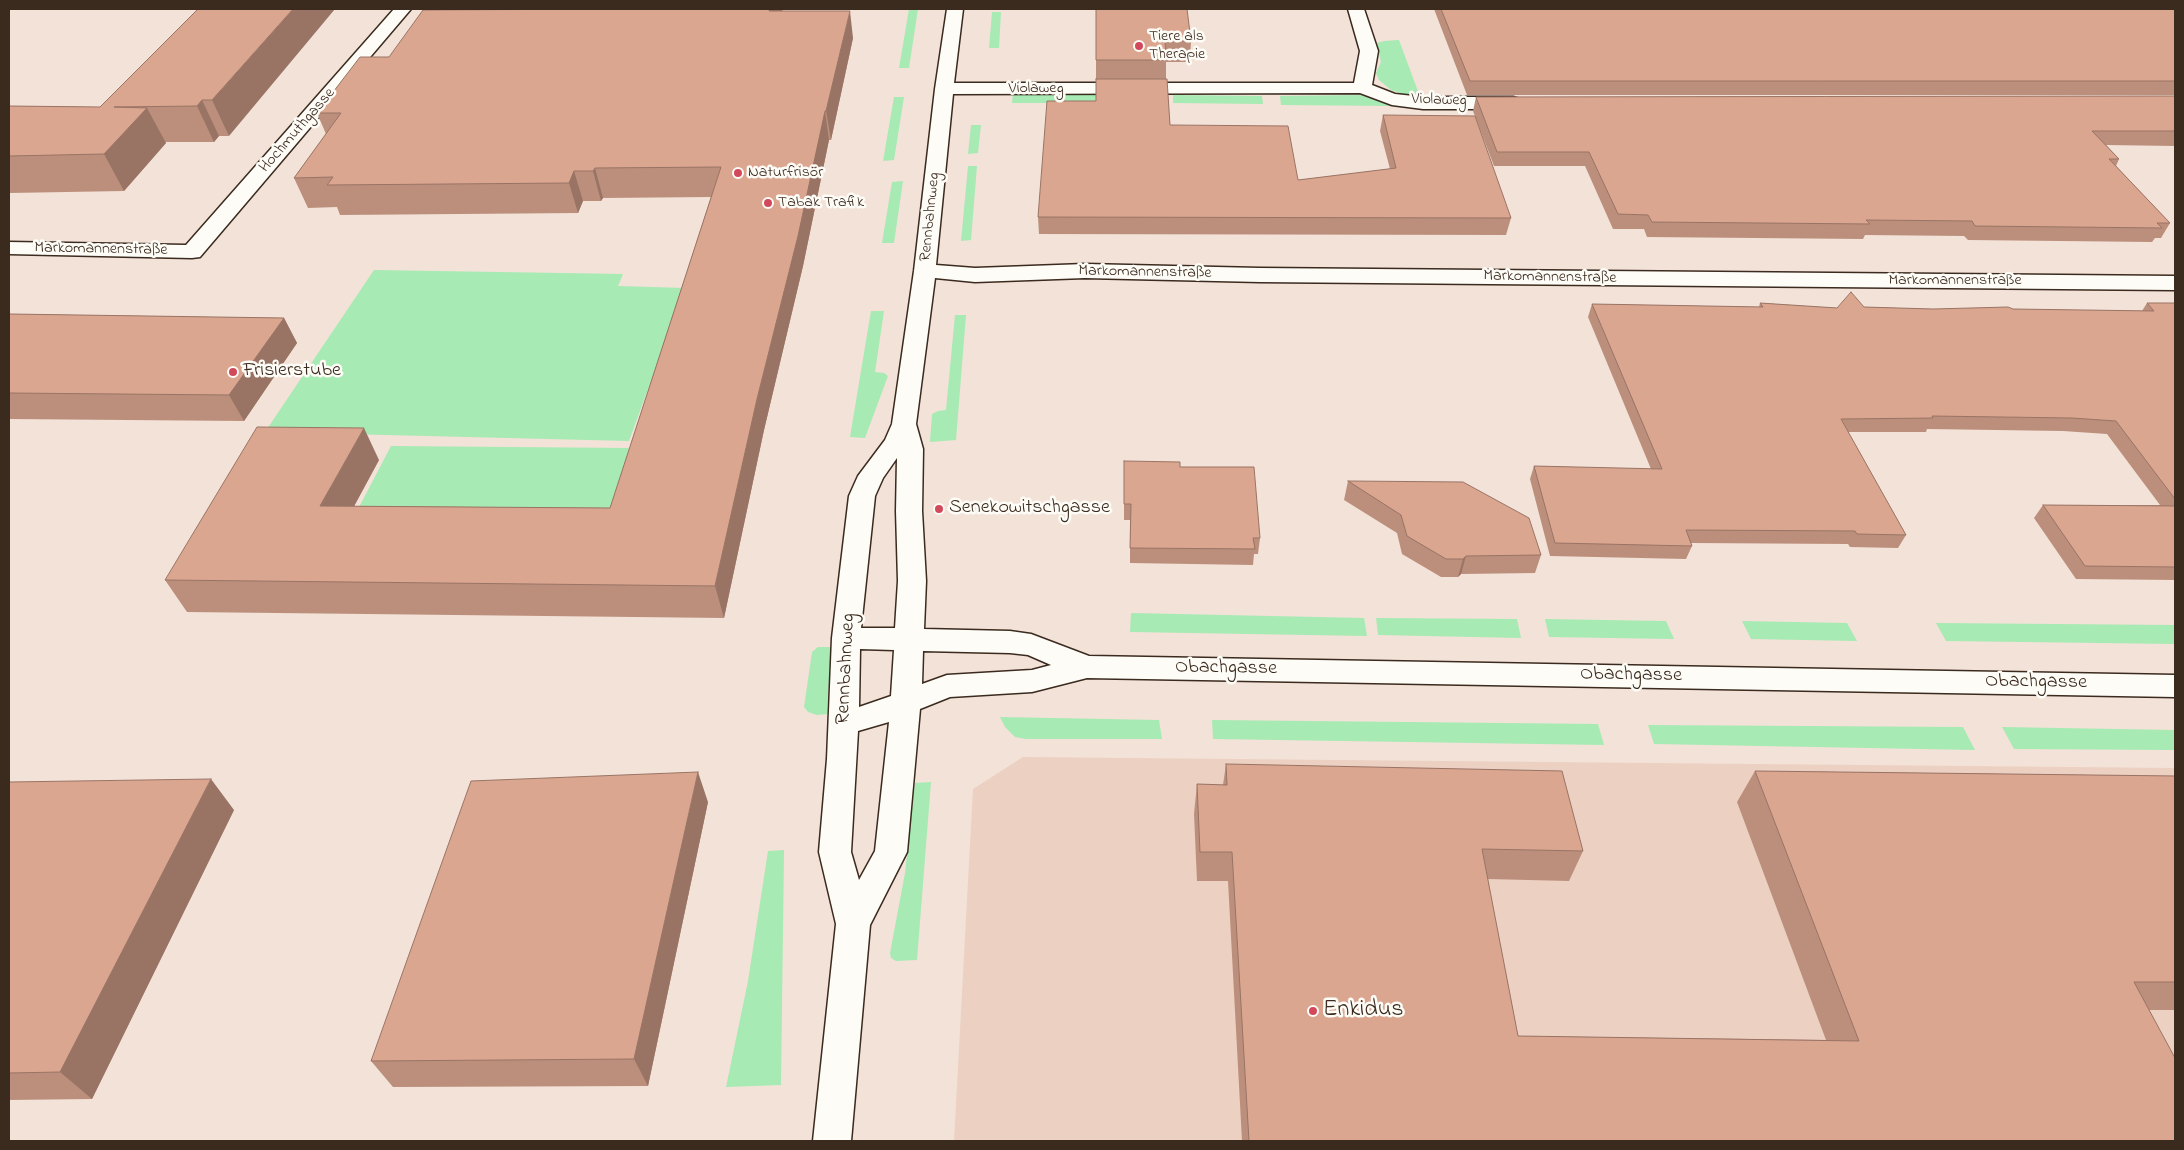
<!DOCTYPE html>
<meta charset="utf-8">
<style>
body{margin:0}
#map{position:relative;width:2184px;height:1150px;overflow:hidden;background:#f3e2d8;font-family:"Indie Flower",sans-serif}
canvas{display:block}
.frame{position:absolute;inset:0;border:10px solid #3b2a1e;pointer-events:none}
</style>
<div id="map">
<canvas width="2184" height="1150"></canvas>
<div class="frame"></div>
</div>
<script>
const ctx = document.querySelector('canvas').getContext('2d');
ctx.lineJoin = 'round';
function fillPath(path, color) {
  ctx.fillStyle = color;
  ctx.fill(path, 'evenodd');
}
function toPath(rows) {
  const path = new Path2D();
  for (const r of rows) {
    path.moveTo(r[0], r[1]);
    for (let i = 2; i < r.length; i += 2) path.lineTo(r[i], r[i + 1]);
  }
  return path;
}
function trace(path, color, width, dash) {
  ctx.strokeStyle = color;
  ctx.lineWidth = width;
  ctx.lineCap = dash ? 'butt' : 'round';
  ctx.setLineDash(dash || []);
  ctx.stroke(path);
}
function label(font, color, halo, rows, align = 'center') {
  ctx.font = font + ' "Indie Flower",sans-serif';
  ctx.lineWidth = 5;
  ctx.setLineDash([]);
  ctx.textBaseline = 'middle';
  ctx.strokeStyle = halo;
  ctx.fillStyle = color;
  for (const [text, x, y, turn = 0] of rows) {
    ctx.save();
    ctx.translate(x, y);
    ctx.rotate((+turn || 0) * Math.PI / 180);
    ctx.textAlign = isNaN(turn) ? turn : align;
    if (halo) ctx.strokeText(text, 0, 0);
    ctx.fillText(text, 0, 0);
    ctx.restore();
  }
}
const built = toPath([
 [1023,757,2175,768,2175,1141,954,1141,973,789]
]);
const green = toPath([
 [909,9,918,9,909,68,899,68],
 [992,12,1001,12,999,48,989,48],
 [1399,40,1419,94,1402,94,1391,90,1379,80,1376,73,1381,62,1377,43,1384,41],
 [1013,93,1154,95,1156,103,1012,103],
 [1173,95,1262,96,1263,104,1173,103],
 [1362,95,1380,100,1393,106,1281,105,1280,96],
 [894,97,904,97,894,160,883,161],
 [971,125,981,125,978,153,968,154],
 [968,166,977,166,971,240,961,241],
 [903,181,894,243,882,243,892,182],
 [374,270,623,274,618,286,685,288,629,441,265,432],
 [871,311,884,311,875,372,884,373,888,376,865,438,850,437],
 [955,315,966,315,956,440,930,442,932,414,938,411,946,410],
 [391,446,629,448,604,534,346,532],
 [1131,613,1364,618,1367,636,1130,632],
 [1376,618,1517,619,1521,638,1378,635],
 [1545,619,1666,621,1674,639,1549,637],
 [1742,621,1847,623,1857,641,1751,639],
 [1936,623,2175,625,2175,644,1946,641],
 [818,647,831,647,827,714,817,715,808,712,804,707,812,652],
 [1000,717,1159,720,1162,739,1026,739,1015,737,1005,727],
 [1212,720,1598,724,1604,745,1213,739],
 [1648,725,1963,727,1975,750,1654,744],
 [2002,727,2175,730,2175,750,2014,749],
 [931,782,917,960,896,961,891,958,890,953,905,873,915,783],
 [784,850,781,1085,726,1087,748,981,768,851]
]);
const minor = toPath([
 [394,9,411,9,200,257,192,258,9,254,9,242,186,245,394,9],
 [947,9,963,9,954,83,1354,83,1360,51,1348,9,1364,9,1378,51,1372,85,1395,94,1423,97,1513,97,1520,99,1522,103,1520,107,1513,109,1423,109,1392,105,1360,93,953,94,936,265,975,268,1085,264,1260,268,2175,276,2175,290,1260,282,1085,278,975,282,935,278,916,424,923,449,922,511,926,581,924,629,1010,631,1031,634,1089,656,2175,675,2175,697,1087,678,1032,692,950,697,920,709,907,852,870,925,851,1141,813,1141,836,924,819,852,827,759,832,638,849,496,858,476,885,440,892,424,914,271,935,89,947,9],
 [897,458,896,511,898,581,895,628,861,628,875,496,883,478,897,458],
 [860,649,894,650,891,696,859,707,860,649],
 [923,651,1010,653,1028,655,1051,665,1032,670,947,675,922,684,923,651],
 [889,722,875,851,859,880,851,852,858,731,889,722]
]);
const wall = toPath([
 [198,9,229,136,219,136,214,142,165,142,166,143,124,191,9,193,9,106,100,107],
 [1096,9,1191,41,1190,62,1166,62,1166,79,1170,125,1298,180,1390,169,1380,131,1383,115,1511,218,1506,235,1039,234,1038,217,1096,101],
 [1434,9,2175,9,2175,95,1467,95],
 [782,11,853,38,831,140,829,140,803,266,764,430,724,618,187,612,165,580,379,460,354,506,610,508,711,197,603,198,601,201,583,201,578,213,340,215,337,207,308,208,294,178,326,134,317,113,389,57],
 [2175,96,2175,146,2106,145,2119,159,2116,166,2170,223,2161,238,2155,238,2152,242,1968,240,1964,236,1865,235,1863,239,1647,237,1644,229,1613,229,1585,166,1494,166,1473,111,1476,97],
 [1760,303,1837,308,1864,307,1933,309,2013,309,2142,311,2147,303,2175,303,2175,580,2076,579,2034,518,2043,505,2160,505,2107,434,2063,431,1927,429,1926,432,1848,432,1906,535,1898,548,1850,547,1848,544,1691,543,1692,546,1686,559,1550,556,1530,479,1534,466,1651,469,1588,317,1592,304,1759,307],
 [9,314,284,318,297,343,244,421,9,419],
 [1124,461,1180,467,1260,538,1258,554,1254,554,1253,565,1130,563,1130,520,1124,520],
 [1348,481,1541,555,1535,573,1461,574,1458,577,1441,577,1402,554,1397,533,1344,500],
 [1226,764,1583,851,1569,881,1487,879,1518,1036,1826,1040,1737,802,1755,771,2175,776,2175,1010,2149,1010,2175,1141,1242,1141,1228,881,1197,881,1194,814,1197,784,1223,785],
 [9,782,234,810,92,1099,9,1100],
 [708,802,648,1086,393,1087,371,1061]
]);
const shadedWall = toPath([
 [293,9,335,9,229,136,212,100],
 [770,9,783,9,773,39,769,11],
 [850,11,853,38,831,140,826,111],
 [202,100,219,136,214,142,197,106],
 [147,108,166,143,124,191,104,154],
 [825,111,829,140,803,266,764,430,724,618,715,586,757,399],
 [595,168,603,198,601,201,593,171],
 [574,171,583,201,578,213,569,183],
 [284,318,297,343,244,421,229,395],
 [364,428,379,460,337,538,320,506],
 [1466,556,1461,574,1458,577,1463,559],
 [698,772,708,802,648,1086,634,1059],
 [211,779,234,810,92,1099,60,1072]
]);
const building = toPath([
 [198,9,293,9,212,100,202,100,197,106,114,107,147,108,104,154,9,156,9,106,100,107,198,9],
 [625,9,770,9,769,11,850,11,826,111,825,111,798,236,757,399,715,586,165,580,257,427,364,428,320,506,610,508,721,167,595,168,593,171,574,171,569,183,327,185,333,177,294,178,341,113,317,113,360,57,389,57,423,10,625,9],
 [1096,9,1187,9,1191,41,1165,41,1166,60,1096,60,1096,9],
 [1441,9,2175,9,2175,81,1470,81,1441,9],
 [1096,79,1167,79,1170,125,1288,126,1298,180,1396,168,1383,115,1475,116,1511,218,1038,217,1047,101,1096,101,1096,79],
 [2175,96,2175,131,2092,131,2119,159,2109,159,2170,223,2157,223,2162,228,1975,226,1972,221,1866,220,1870,224,1652,222,1648,215,1618,214,1589,152,1497,152,1476,97,2175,96],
 [1851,292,1864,307,1933,309,2008,307,2013,309,2154,311,2147,303,2175,303,2175,499,2116,421,2072,418,1932,416,1933,418,1841,419,1906,535,1857,534,1855,531,1686,530,1692,546,1555,543,1534,466,1662,469,1592,304,1763,307,1760,303,1837,308,1851,292],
 [9,314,284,318,229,395,9,393,9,314],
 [1124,461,1180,462,1180,467,1254,467,1260,538,1253,538,1255,549,1130,548,1131,504,1124,504,1124,461],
 [1348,481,1463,482,1529,518,1541,555,1466,556,1463,559,1446,559,1407,536,1401,515,1348,481],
 [2043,505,2175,506,2175,567,2085,566,2043,505],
 [1226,764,1562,771,1583,851,1482,849,1518,1036,1859,1041,1755,771,2175,776,2175,982,2134,982,2175,1058,2175,1141,1249,1141,1232,852,1200,852,1197,784,1227,785,1226,764],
 [698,772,634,1059,371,1061,471,781,698,772],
 [211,779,60,1072,9,1073,9,782,211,779]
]);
const markers = [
 [1139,46,5,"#d1495b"],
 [738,173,5,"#d1495b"],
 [768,203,5,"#d1495b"],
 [233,372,5,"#d1495b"],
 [939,509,5,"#d1495b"],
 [1313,1011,5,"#d1495b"]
];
const farPoinames = [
 ["Tiere als",1149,37],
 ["Therapie",1149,55],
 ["Naturfrisör",748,173],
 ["Tabak Trafik",778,203]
];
const farStreetnames = [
 ["Violaweg",1036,89],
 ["Violaweg",1439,101,2],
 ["Hochmuthgasse",298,131,-49],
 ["Rennbahnweg",931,217,-84],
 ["Markomannenstraße",101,250,1],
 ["Markomannenstraße",1145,273,1],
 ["Markomannenstraße",1550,278,1],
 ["Markomannenstraße",1955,281]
];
const poiNames = [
 ["Frisierstube",243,372],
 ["Senekowitschgasse",949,509]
];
const streetNames = [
 ["Rennbahnweg",847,669,-87],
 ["Obachgasse",1226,669,1],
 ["Obachgasse",1631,676,1],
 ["Obachgasse",2036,683,1]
];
const nearPoinames = [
 ["Enkidus",1323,1011]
];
fillPath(built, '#ecd0c2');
fillPath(green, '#a7eab4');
trace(minor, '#3b2a1e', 3);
fillPath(minor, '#fdfcf7');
fillPath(wall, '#bc8f7c');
fillPath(shadedWall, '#997465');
fillPath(building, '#dba690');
trace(building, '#997465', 1);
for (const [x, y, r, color] of markers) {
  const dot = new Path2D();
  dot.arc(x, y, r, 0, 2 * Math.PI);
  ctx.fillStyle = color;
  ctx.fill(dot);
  trace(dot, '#fdfcf7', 2);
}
label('16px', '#3b2a1e', '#fdfcf7', farPoinames, 'left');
label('16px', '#3b2a1e', '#fdfcf7', farStreetnames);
label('20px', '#3b2a1e', '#fdfcf7', poiNames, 'left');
label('20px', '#3b2a1e', '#fdfcf7', streetNames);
label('24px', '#3b2a1e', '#fdfcf7', nearPoinames, 'left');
</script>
